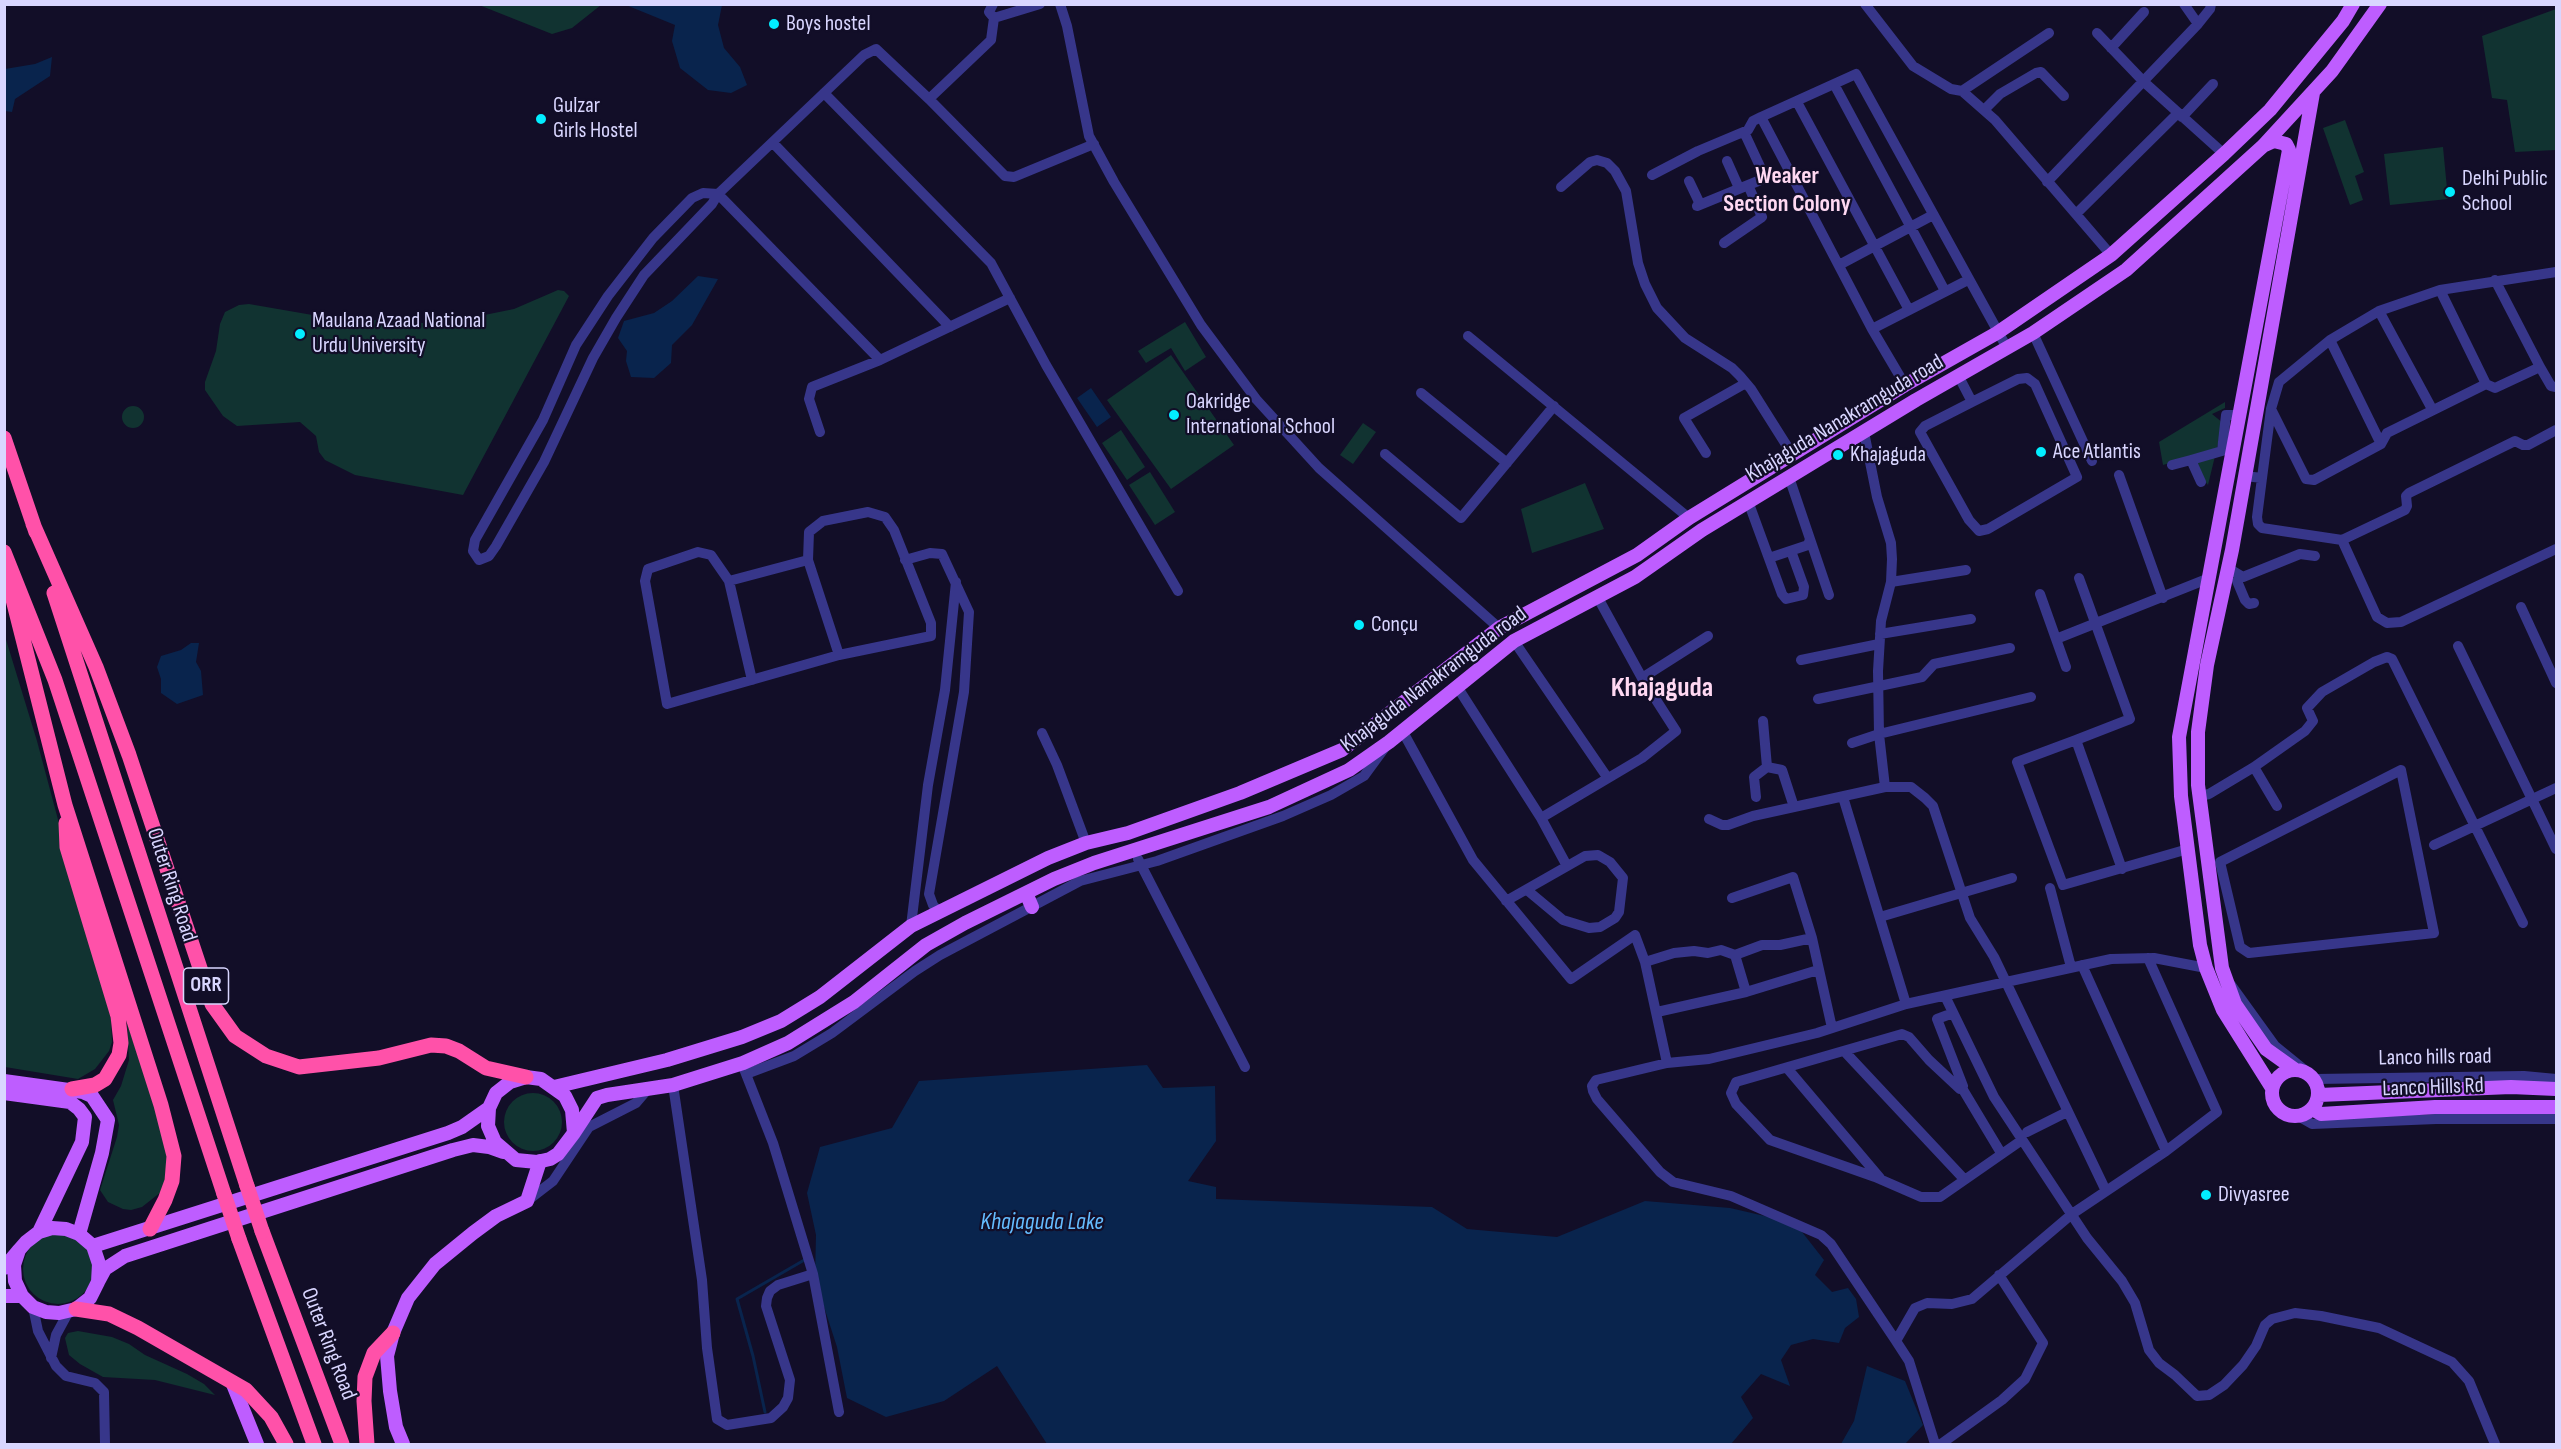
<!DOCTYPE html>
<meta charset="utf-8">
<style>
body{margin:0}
#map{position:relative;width:2561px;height:1449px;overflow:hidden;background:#120e28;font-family:"Sofia Sans Condensed",sans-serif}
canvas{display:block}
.frame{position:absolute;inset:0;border:6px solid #d9d6ff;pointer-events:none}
</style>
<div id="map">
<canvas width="2561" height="1449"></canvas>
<div class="frame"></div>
</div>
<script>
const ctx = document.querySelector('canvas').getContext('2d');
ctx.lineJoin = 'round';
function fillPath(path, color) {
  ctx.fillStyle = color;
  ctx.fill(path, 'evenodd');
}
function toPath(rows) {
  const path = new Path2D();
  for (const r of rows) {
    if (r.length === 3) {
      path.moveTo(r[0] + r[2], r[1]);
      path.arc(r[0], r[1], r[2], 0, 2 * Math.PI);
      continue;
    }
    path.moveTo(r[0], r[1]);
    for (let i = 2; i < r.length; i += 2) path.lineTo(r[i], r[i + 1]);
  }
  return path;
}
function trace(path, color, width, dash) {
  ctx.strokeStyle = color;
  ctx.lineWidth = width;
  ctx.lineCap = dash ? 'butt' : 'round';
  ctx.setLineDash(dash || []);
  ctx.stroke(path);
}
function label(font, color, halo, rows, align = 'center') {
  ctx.font = font + ' "Sofia Sans Condensed",sans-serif';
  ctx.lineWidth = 4.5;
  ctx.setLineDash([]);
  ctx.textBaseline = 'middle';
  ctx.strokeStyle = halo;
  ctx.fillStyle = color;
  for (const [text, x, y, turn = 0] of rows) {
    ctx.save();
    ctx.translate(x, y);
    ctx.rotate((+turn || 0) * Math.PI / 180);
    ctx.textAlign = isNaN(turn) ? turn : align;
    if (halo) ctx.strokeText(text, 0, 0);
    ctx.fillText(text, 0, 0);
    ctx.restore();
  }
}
const green = toPath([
 [479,5,601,5,572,28,552,34],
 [2556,9,2556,150,2515,152,2507,100,2492,98,2482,36],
 [2345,120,2364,172,2355,176,2363,200,2350,205,2323,128],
 [2443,147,2448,199,2390,205,2384,154],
 [558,290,564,291,569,296,463,495,355,475,325,460,319,452,316,436,300,422,237,426,223,416,205,390,205,382,216,351,220,324,225,312,239,305,249,304,324,317,440,324,514,309],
 [1185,322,1206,357,1185,371,1171,348,1146,363,1138,351],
 [1171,355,1234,445,1171,489,1107,400],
 [2225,402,2225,408,2212,414,2223,423,2208,485,2187,458,2163,465,2159,442],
 [133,417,11],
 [1363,423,1376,432,1353,464,1340,455],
 [1121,430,1145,467,1127,480,1102,443],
 [1150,472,1175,512,1155,525,1129,485],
 [1585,483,1604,529,1532,553,1521,509],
 [4,633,37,741,111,1018,112,1042,109,1051,95,1069,78,1079,5,1067],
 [127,1023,168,1145,165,1181,161,1192,142,1207,131,1210,123,1209,108,1202,100,1190,117,1137,119,1125,113,1100,121,1086,129,1060],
 [533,1122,29],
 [58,1269,35],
 [78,1331,112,1337,129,1344,145,1355,187,1374,204,1384,215,1395,155,1380,103,1377,80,1364,69,1355,65,1338,68,1333]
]);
const water = toPath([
 [626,5,722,5,718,25,724,48,740,67,747,85,731,93,708,90,680,68,672,41,675,25],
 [52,57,50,76,15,99,12,112,5,111,5,69,35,64],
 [698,276,718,279,692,325,672,345,671,363,654,378,631,377,626,361,627,351,618,338,624,321,654,313,672,301],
 [1091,388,1111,417,1097,427,1077,398],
 [191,643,199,643,196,662,201,671,203,695,177,704,161,693,161,679,157,667,161,656,181,650],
 [1147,1065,1163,1088,1215,1086,1216,1141,1188,1181,1216,1187,1216,1199,1432,1207,1467,1229,1557,1237,1645,1201,1730,1208,1795,1223,1824,1260,1815,1275,1832,1292,1848,1288,1856,1299,1859,1317,1845,1328,1839,1343,1813,1339,1791,1345,1781,1360,1790,1386,1761,1374,1741,1397,1753,1418,1731,1444,1047,1444,997,1366,944,1401,886,1417,847,1398,837,1347,815,1279,816,1235,807,1193,820,1147,892,1128,919,1081],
 [1867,1366,1905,1381,1923,1425,1905,1444,1841,1444,1854,1421]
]);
const stream = toPath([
 [765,1412,753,1356,737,1299,806,1259]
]);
const minor = toPath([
 [1060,4,1067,26,1089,136,1114,182,1201,325,1256,399,1319,468,1499,628],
 [1865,4,1913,66,1951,89,1962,91],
 [2184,4,2198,24],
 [994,18,1040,4],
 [2049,33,1962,91,1995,120,2111,255],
 [2097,33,2144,82,2224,154],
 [2111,48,2144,12],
 [1834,84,1945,291],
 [824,93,991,263,1046,365,1178,591],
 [929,99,1005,176,1014,177,1094,144],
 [1797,102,1909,310],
 [1984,110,2000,94,2036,73,2041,72,2064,96],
 [2182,117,2213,84],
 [774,144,950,327],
 [1727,161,1739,188],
 [1652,175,1698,151,1748,130,1753,121,1761,117],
 [1689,181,1700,204],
 [2047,182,2198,24,2210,9,2211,4],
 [1561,187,1590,162,1597,160,1607,163,1615,171,1626,191,1638,263,1645,284,1657,308,1685,338,1732,368,1740,376,1751,389,1792,454],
 [1697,206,1763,179,1764,175,1744,132],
 [2076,214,2178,113],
 [1724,243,1762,217,1748,185],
 [1839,265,1933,215],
 [2495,280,2540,367],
 [2440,290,2486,384],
 [2379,311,2432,409],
 [1872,329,1968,280],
 [2033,333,2092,461],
 [1468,336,1689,518],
 [2330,340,2381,444],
 [880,360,718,194,703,193,692,198,653,238,608,296,576,345,543,420,475,540,473,551,479,560,489,556,496,546,544,462,593,358,616,318,644,275,712,204,718,194,864,55,876,49,929,99,991,40,994,18,989,12,993,4],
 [1958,375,1972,402,2018,379,2027,378,2035,384,2077,477,1988,529,1979,531,1969,520,1920,432,1925,426,1972,402],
 [1905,385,1872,329,1761,117,1856,74,2007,348],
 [1421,393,1507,463],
 [2271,409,2306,479,2314,480,2381,444,2387,433,2486,384,2495,388,2540,367,2551,386,2556,387],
 [820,432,809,399,812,387,880,360,1010,298],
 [1864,432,1877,497,1891,543,1892,559,1891,582,1881,621,1878,671,1879,734,1885,787],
 [1706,453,1684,418,1746,383],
 [1385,454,1461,518,1554,406],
 [2172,465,2191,460],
 [2119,475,2163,598],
 [2245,476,2262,478,2257,517,2258,524,2262,528,2342,540,2377,617,2387,623,2401,622,2556,549],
 [2262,478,2271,409,2279,382,2330,340,2379,311,2440,290,2556,272],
 [2201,482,2191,460,2222,451,2226,415,2239,415],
 [1748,501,1782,594,1786,599,1803,595,1804,587,1791,551],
 [1810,539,1829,595],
 [2342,540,2405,510,2407,506,2406,496,2409,493,2515,441,2523,445,2528,445,2556,430],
 [1769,558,1808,545,1810,539,1789,477],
 [905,560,930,553,942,554],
 [2228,568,2243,577,2300,554,2315,556],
 [2079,578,2130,719,2076,740,2122,869],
 [729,581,808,560,839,655,931,636,931,623,894,530,885,517,868,512,823,521,809,532,808,560],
 [2237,581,2245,600,2249,604,2254,603],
 [1891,582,1966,570],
 [2040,594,2066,667],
 [2521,607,2556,683],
 [1880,634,1971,619],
 [2056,639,2207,579],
 [1514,641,1607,777],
 [2458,646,2556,849],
 [1801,660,1879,644],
 [1642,678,1708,636],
 [752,680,729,581,711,555,698,552,648,569,645,581,667,704,839,655],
 [1458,688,1541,818,1567,866],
 [1818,699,1922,677,1934,664,2010,648],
 [1403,732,1473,860,1571,979,1635,935,1645,962,1667,1063],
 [1042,733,1057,765,1086,843],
 [2076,740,2017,762,2063,885,2188,849],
 [1852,743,1879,734,2031,697],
 [1767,767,1782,770,1794,807],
 [2254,767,2277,806],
 [2401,770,2434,933,2249,953,2240,947,2220,862,2401,770],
 [2200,796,2209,794,2254,767,2305,731,2313,721,2307,708,2322,692,2374,662,2387,657,2392,659,2523,923],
 [1756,797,1754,777,1767,767,1763,721],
 [1843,797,1906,1004],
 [1541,818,1642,758,1676,731,1642,678,1597,596],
 [1709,819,1722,825,1728,825,1753,816,1885,787,1911,787,1925,798,1933,806,1970,918,1994,957,2106,1191],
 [2434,845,2556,788],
 [1138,859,1245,1067],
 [2050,888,2071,967],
 [1732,898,1793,877,1812,938,1832,1028],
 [1506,901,1585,856,1598,855,1610,862,1623,878,1619,912,1615,918,1600,927,1589,928,1563,920,1527,890],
 [940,913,933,905,929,894,964,692,969,612,942,554],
 [1880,917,2012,878],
 [911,926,928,785,945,690,956,582],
 [2148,958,2217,1112,2166,1151,2072,1214,1972,1299,1952,1304,1927,1303,1915,1308,1896,1341,1831,1244,1821,1235,1731,1196,1673,1182,1660,1172,1597,1099,1593,1091,1592,1086,1596,1080,1667,1063,1709,1059,1817,1033,1906,1004,2111,959,2154,958,2206,968],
 [1645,962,1674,953,1694,951,1708,953,1721,950,1735,955,1762,945,1780,945,1812,938],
 [2082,965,2166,1151],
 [2231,985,2275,1046,2307,1072],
 [1746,992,1818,970],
 [1945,996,1994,1097,2087,1238,2122,1281,2135,1303,2149,1350,2159,1363,2175,1375,2197,1396,2209,1395,2224,1385,2243,1365,2256,1346,2265,1325,2272,1319,2295,1313,2321,1316,2379,1328,2452,1362,2469,1381,2495,1444],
 [1657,1012,1746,992,1735,955],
 [1953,1013,1937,1019,1963,1086,1960,1089,1929,1060,1909,1037,1902,1034,1736,1082,1731,1093,1736,1104,1770,1140,1875,1177,1921,1197,1940,1197,2022,1140],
 [1845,1052,1964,1179],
 [1787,1068,1880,1178],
 [744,1069,773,1143,813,1274],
 [746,1074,794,1056,832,1033,915,971,940,955,1080,881,1157,861,1283,816,1331,795,1364,776,1386,746],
 [2315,1079,2524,1076,2556,1079],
 [673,1085,702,1280,707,1348,717,1419,727,1425,771,1418,783,1407,788,1398,790,1380,766,1306,767,1298,770,1291,778,1285,813,1274,839,1412],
 [1962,1088,2001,1153],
 [2298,1116,2312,1124,2436,1119,2556,1119],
 [2027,1132,2067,1112],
 [527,1201,553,1181,589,1127,636,1103,648,1089],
 [33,1307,38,1331,56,1366,66,1376,95,1383,104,1392,105,1444],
 [1896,1341,1909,1361,1935,1444],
 [51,1358,56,1335,69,1311],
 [1941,1444,2002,1400,2025,1379,2043,1343,1999,1275]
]);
const major = toPath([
 [2263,146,2274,141,2286,144,2289,150,2179,737,2181,796,2200,945,2206,968,2223,1010,2272,1088],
 [1026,893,1032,907],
 [2294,1069,2266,1049,2235,1004,2222,968,2198,785,2198,732,2207,665,2232,550,2313,93],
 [2295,1093,23],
 [4,1081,83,1092,92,1096,108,1120,102,1153,79,1234],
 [554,1087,667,1060,742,1037,781,1021,820,997,911,926,1048,858,1086,843,1128,833,1240,793,1342,750,1499,628,1637,555,1689,518,1905,385,1997,333,2111,255,2224,154,2270,110,2343,21,2353,4],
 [4,1093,70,1102,79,1109,85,1117,82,1142,39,1232],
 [2319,1095,2511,1087,2556,1089],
 [2312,1109,2321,1114,2435,1107,2556,1107],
 [574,1133,597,1098,607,1095,673,1085,743,1063,788,1043,854,1002,926,945,965,923,1054,879,1094,863,1269,807,1349,770,1389,742,1514,641,1635,577,1702,530,1916,400,2033,333,2126,270,2263,146,2332,71,2380,4],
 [93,1246,448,1133,462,1127,489,1108,496,1093,510,1082,526,1077,541,1079,565,1096,572,1110,574,1133,558,1154,550,1159,537,1162,516,1160,495,1142,488,1126,489,1108],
 [4,1268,19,1250,26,1242,39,1232,52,1228,66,1229,79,1234,93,1246,99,1264,98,1282,90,1298,76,1309,59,1313,46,1312,33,1307,22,1296,15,1281,14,1265,19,1250],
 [98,1282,105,1269,125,1256,453,1150,473,1145,489,1147,503,1152],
 [4,1296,22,1296],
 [232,1382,257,1444],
 [403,1444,396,1427,390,1391,387,1356,393,1333,408,1298,435,1264,473,1233,496,1216,527,1201,540,1161]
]);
const highway = toPath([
 [4,438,36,532],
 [33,524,96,667,129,755,212,1004,235,1036,266,1056,299,1067,379,1058,431,1045,446,1046,459,1051,486,1068,526,1077],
 [4,552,55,680,224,1194],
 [4,564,65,805,161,1105,174,1156,172,1181,165,1200,150,1229],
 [54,593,247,1186],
 [66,823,67,847,118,1016,121,1043,119,1055,105,1079,95,1085,72,1089],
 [262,1231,342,1444],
 [239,1239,314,1444],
 [76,1309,109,1314,138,1328,246,1390,271,1417,286,1444],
 [367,1444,364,1401,365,1377,374,1353,393,1333]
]);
const highwayBridge = toPath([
 [247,1186,262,1231],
 [224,1194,239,1239]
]);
const markers = [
 [774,24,6,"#02edff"],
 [541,119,6,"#02edff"],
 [2450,192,6,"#02edff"],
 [300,334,6,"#02edff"],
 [1174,415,6,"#02edff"],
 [2041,452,6,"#02edff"],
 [1838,455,6,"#02edff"],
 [1359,625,6,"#02edff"],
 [2206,1195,6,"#02edff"]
];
const shields = [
 [206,986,45]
];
const shieldNames = [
 ["ORR",206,986]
];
const poiNames = [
 ["Boys hostel",786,24],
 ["Gulzar",553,106],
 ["Girls Hostel",553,131],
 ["Delhi Public",2462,179],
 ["School",2462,204],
 ["Maulana Azaad National",312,321],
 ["Urdu University",312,346],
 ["Oakridge",1186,402],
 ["International School",1186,427],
 ["Ace Atlantis",2053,452],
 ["Khajaguda",1850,455],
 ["Conçu",1371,625],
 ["Divyasree",2218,1195]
];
const streetNames = [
 ["Khajaguda Nanakramguda road",1845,419,-31],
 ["Khajaguda Nanakramguda road",1434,680,-37],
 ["Outer Ring Road",171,885,72],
 ["Lanco hills road",2435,1058,-1],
 ["Lanco Hills Rd",2433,1088,-2],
 ["Outer Ring Road",328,1344,69]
];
const neighbourhoodNames = [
 ["Weaker",1787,177],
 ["Section Colony",1787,205]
];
const waterNames = [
 ["Khajaguda Lake",1042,1223]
];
const districtNames = [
 ["Khajaguda",1662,689]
];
fillPath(green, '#113331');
fillPath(water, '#09244d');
trace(stream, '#09244d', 3);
trace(minor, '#37368a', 10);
trace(major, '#be5dff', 14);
trace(highway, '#ff51a9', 15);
trace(highwayBridge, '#ff51a9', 15);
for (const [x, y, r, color] of markers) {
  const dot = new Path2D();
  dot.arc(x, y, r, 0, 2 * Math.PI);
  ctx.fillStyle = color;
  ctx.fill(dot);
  trace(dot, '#120e28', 2);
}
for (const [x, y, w] of shields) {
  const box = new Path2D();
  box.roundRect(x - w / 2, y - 18, w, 36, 4.5);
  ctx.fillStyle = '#120e28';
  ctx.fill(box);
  trace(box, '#d9d6ff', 1.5);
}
label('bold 21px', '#d9d6ff', null, shieldNames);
label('22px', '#d9d6ff', '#120e28', poiNames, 'left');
label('22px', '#d9d6ff', '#120e28', streetNames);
label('bold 24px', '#ffd8f2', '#120e28', neighbourhoodNames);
label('italic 24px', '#64bcff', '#120e28', waterNames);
label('bold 28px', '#ffd8f2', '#120e28', districtNames);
</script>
